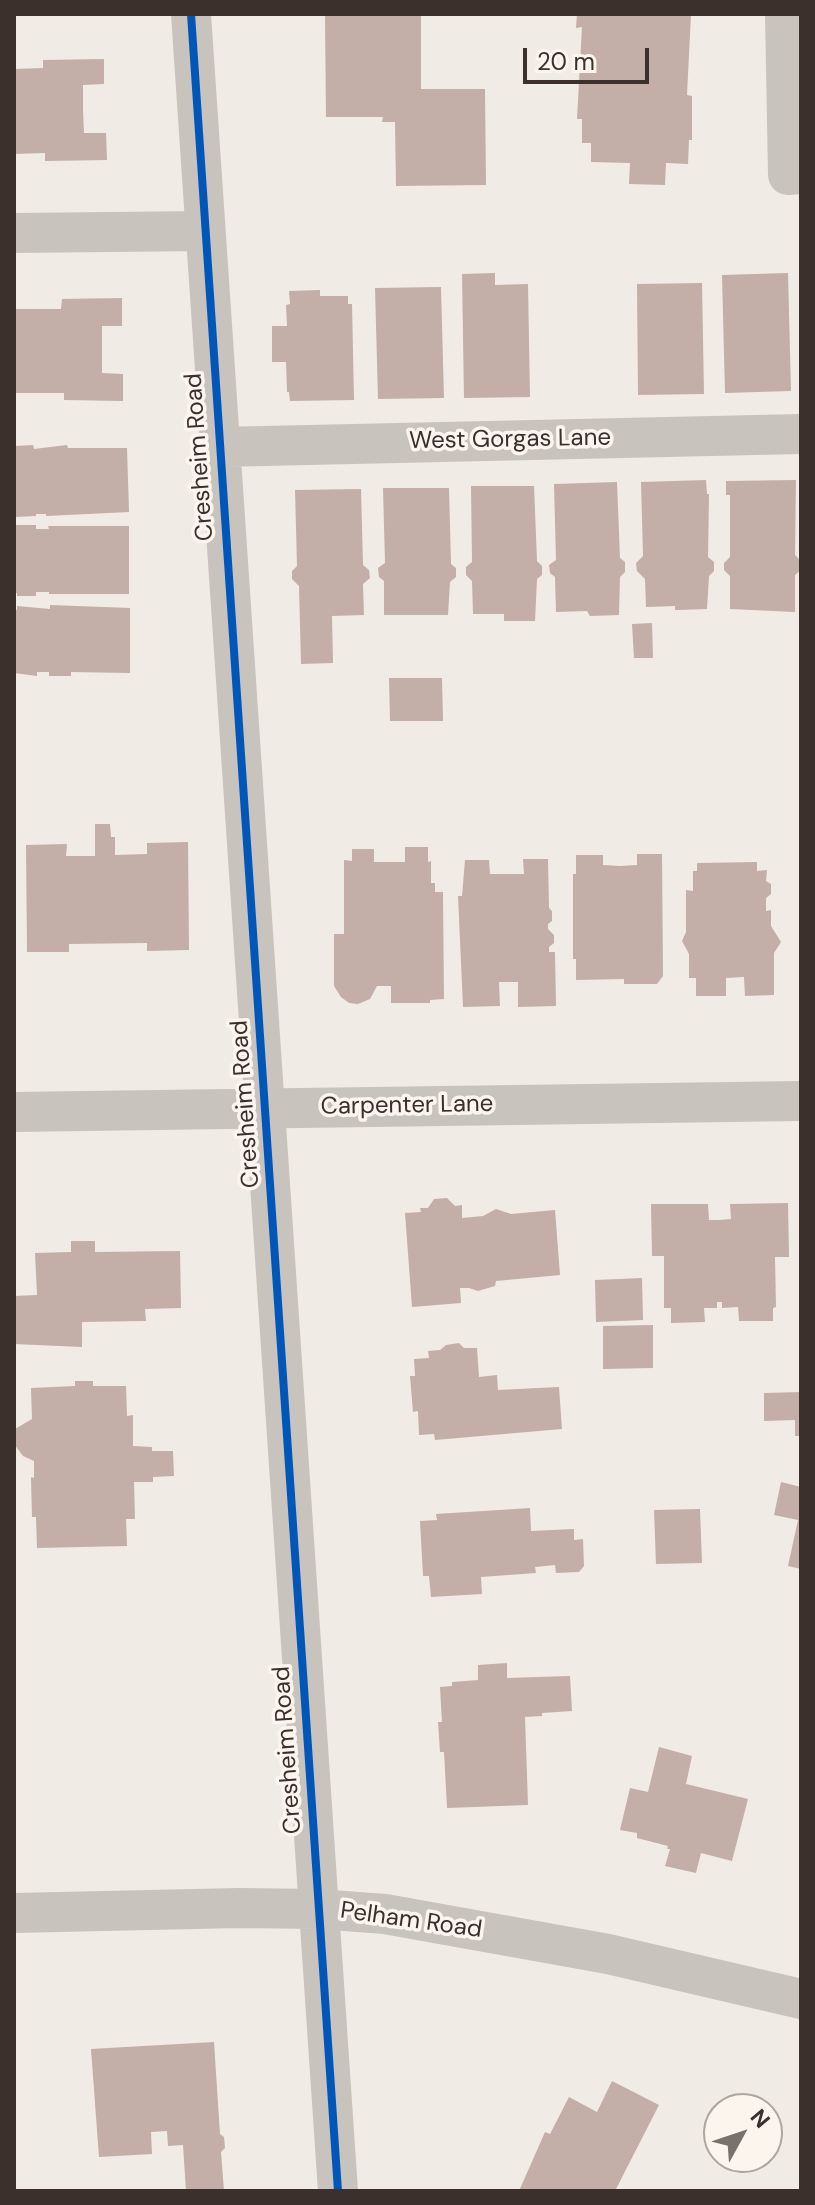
<!DOCTYPE html>
<style>
body{margin:0}
#map{position:relative;width:815px;height:2205px;overflow:hidden;background:#f0ebe5;font-family:"DM Sans",sans-serif}
canvas{display:block}
.frame{position:absolute;inset:0;border:16px solid #3b302b;pointer-events:none}
.north{position:absolute;left:703px;top:2093px;width:80px;height:80px;box-sizing:border-box;background:#fbf5ee;border:2px solid #aea6a0;border-radius:50%;rotate:50deg;font-size:22px;font-weight:700;line-height:32px;text-align:center;color:#3b302b}
.north::after{content:'';display:block;margin:auto;width:28px;height:36px;background:#7a716c;clip-path:polygon(50% 0,100% 100%,50% 72%,0 100%)}
.scale{position:absolute;left:523px;top:48px;width:126px;height:36px;box-sizing:border-box;border:4px solid #3b302b;border-top:0;padding-left:10px;font-size:24px;line-height:28px;white-space:nowrap;color:#3b302b;-webkit-text-stroke:6px #fbf5ee;paint-order:stroke}
</style>
<div id="map">
<canvas width="815" height="2205"></canvas>
<div class="frame"></div>
<div class="north">N</div>
<div class="scale">20 m</div>
</div>
<script>
const ctx = document.querySelector('canvas').getContext('2d');
ctx.lineJoin = 'round';
function fillPath(path, color) {
  ctx.fillStyle = color;
  ctx.fill(path, 'evenodd');
}
function toPath(rows) {
  const path = new Path2D();
  for (const r of rows) {
    path.moveTo(r[0], r[1]);
    for (let i = 2; i < r.length; i += 2) path.lineTo(r[i], r[i + 1]);
  }
  return path;
}
function trace(path, color, width, dash) {
  ctx.strokeStyle = color;
  ctx.lineWidth = width;
  ctx.lineCap = dash ? 'butt' : 'round';
  ctx.setLineDash(dash || []);
  ctx.stroke(path);
}
function label(font, color, halo, rows, align = 'center') {
  ctx.font = font + ' "DM Sans",sans-serif';
  ctx.lineWidth = 7;
  ctx.setLineDash([]);
  ctx.textBaseline = 'middle';
  ctx.strokeStyle = halo;
  ctx.fillStyle = color;
  for (const [text, x, y, turn = 0] of rows) {
    ctx.save();
    ctx.translate(x, y);
    ctx.rotate((+turn || 0) * Math.PI / 180);
    ctx.textAlign = isNaN(turn) ? turn : align;
    if (halo) ctx.strokeText(text, 0, 0);
    ctx.fillText(text, 0, 0);
    ctx.restore();
  }
}
const building = toPath([
 [325,14,421,14,421,89,485,89,486,185,396,186,395,122,382,122,383,117,326,117],
 [577,14,691,14,687,95,692,96,692,140,689,140,688,164,666,163,665,185,629,184,630,163,591,162,591,143,582,143,582,119,577,119,582,27,576,28],
 [104,59,104,84,83,85,83,110,84,133,106,133,107,160,45,161,45,153,14,154,14,69,43,68,43,60],
 [495,273,495,285,528,284,530,397,464,398,462,274],
 [788,273,791,391,725,393,722,275],
 [702,283,704,394,638,395,637,284],
 [441,287,444,398,378,399,375,288],
 [320,290,320,296,348,296,348,304,352,304,354,400,290,401,289,392,287,392,286,362,272,362,272,326,287,326,286,305,290,304,289,291],
 [122,298,122,326,102,326,102,373,123,374,123,401,64,400,64,393,14,393,14,309,61,309,62,299],
 [33,445,34,449,67,445,68,448,127,448,129,512,46,516,46,514,36,514,36,516,15,517,14,449,15,446],
 [706,480,707,494,709,494,708,557,714,562,714,571,709,576,707,609,678,610,675,610,675,606,646,607,645,579,637,571,636,563,643,556,641,482],
 [796,480,795,555,801,561,801,570,795,575,795,612,730,609,730,576,724,570,724,563,730,557,730,495,726,495,726,481],
 [617,482,620,558,625,562,625,572,620,577,619,615,590,616,587,611,556,612,555,577,550,573,549,565,556,560,554,484],
 [471,486,534,486,537,561,542,566,542,575,537,579,535,621,504,621,504,614,473,614,472,581,466,575,466,567,472,562],
 [383,488,449,488,451,564,456,568,456,577,450,582,448,615,384,615,384,581,379,577,378,568,385,563],
 [361,489,363,565,369,570,370,578,363,584,364,615,332,616,333,663,301,664,299,586,292,579,292,571,297,566,295,490],
 [16,525,36,525,36,529,49,529,48,526,129,526,129,594,49,594,49,592,36,592,36,596,17,596,17,593,14,593],
 [50,605,130,608,130,673,71,672,71,676,49,676,49,672,37,672,37,676,14,673,14,610,17,610,17,606,50,609],
 [652,623,653,658,634,658,632,624],
 [389,678,442,678,443,721,390,721],
 [95,824,110,824,111,837,115,837,115,855,147,854,147,843,188,842,189,950,147,951,147,943,69,944,69,952,27,952,26,845,67,844,66,856,95,856],
 [405,847,428,847,428,862,431,861,431,883,435,883,435,892,443,892,444,999,430,1000,430,1003,391,1003,391,986,377,986,370,999,358,1004,349,1003,341,997,334,986,334,934,344,934,344,860,352,861,352,849,374,849,374,862,405,862],
 [637,854,662,854,663,976,657,984,624,984,624,979,576,980,576,959,573,959,573,874,576,874,576,855,603,855,603,865,620,866,637,865],
 [523,859,548,859,549,908,552,911,552,921,548,924,548,929,554,935,554,943,549,947,549,952,555,952,556,1006,518,1007,518,982,499,982,500,1006,463,1007,458,896,462,896,465,860,489,860,490,874,524,874],
 [757,862,757,871,767,870,766,881,771,884,771,894,766,898,766,911,771,910,771,926,781,942,774,953,774,995,745,996,744,977,726,978,726,996,696,996,696,978,689,978,689,954,682,941,686,932,686,890,693,891,693,871,697,871,697,863],
 [447,1198,455,1206,462,1205,462,1218,483,1216,496,1209,511,1214,555,1210,560,1275,496,1281,495,1286,478,1291,469,1288,460,1288,461,1303,412,1307,405,1213,421,1212,420,1208,428,1208,434,1199],
 [788,1203,789,1257,775,1257,776,1307,773,1308,773,1321,739,1321,738,1307,722,1308,722,1302,717,1302,717,1308,704,1308,705,1322,671,1323,671,1308,664,1308,664,1256,652,1256,651,1204,708,1204,709,1220,720,1220,731,1219,730,1204],
 [71,1241,95,1241,95,1252,180,1251,181,1308,145,1309,146,1321,82,1322,82,1347,14,1344,14,1296,37,1295,35,1253,71,1252],
 [642,1278,643,1320,596,1322,595,1280],
 [653,1325,653,1368,603,1369,603,1326],
 [459,1343,464,1348,477,1348,479,1377,497,1375,498,1390,559,1387,562,1429,435,1440,434,1434,419,1435,418,1411,413,1412,410,1376,415,1376,414,1359,429,1358,428,1351,440,1350,446,1345],
 [75,1381,93,1381,93,1386,126,1386,127,1416,133,1415,133,1446,152,1447,152,1451,173,1451,174,1476,153,1477,153,1482,134,1482,135,1519,126,1519,127,1546,37,1548,36,1517,32,1517,31,1477,34,1478,34,1461,23,1456,14,1444,15,1429,32,1419,31,1388,75,1386],
 [801,1392,801,1436,795,1436,795,1420,764,1421,764,1393],
 [781,1482,801,1487,801,1569,788,1566,798,1520,774,1515],
 [530,1508,531,1531,574,1529,574,1540,583,1539,584,1566,579,1572,556,1573,555,1565,535,1567,536,1573,481,1577,482,1594,431,1597,429,1576,423,1576,420,1521,437,1520,436,1514],
 [700,1509,702,1563,656,1564,654,1510],
 [507,1663,507,1678,570,1676,572,1711,542,1713,542,1716,525,1717,528,1805,447,1808,444,1752,440,1752,438,1722,442,1722,440,1687,452,1686,452,1682,478,1680,478,1665],
 [659,1747,692,1756,686,1784,748,1799,732,1861,701,1853,696,1873,665,1866,670,1849,667,1849,668,1846,637,1838,637,1833,620,1830,630,1788,648,1792],
 [214,2042,220,2134,224,2137,225,2148,221,2152,224,2191,186,2191,183,2145,168,2146,167,2131,151,2132,152,2154,99,2157,91,2049],
 [612,2081,659,2105,615,2191,519,2191,545,2132,550,2134,569,2097,597,2112]
]);
const minor = toPath([
 [191,14,338,2191],
 [785,14,788,175,801,174],
 [14,233,205,231],
 [219,447,801,434],
 [14,1112,801,1101],
 [14,1913,239,1908,318,1909,385,1914,608,1954,801,1999]
]);
const cycleway = toPath([
 [191,14,338,2191]
]);
const streetNames = [
 ["West Gorgas Lane",510,440,-1],
 ["Cresheim Road",200,457,-94],
 ["Cresheim Road",246,1104,-94],
 ["Carpenter Lane",407,1106,-1],
 ["Cresheim Road",288,1750,-94],
 ["Pelham Road",411,1921,8]
];
fillPath(building, '#c3afa7');
trace(minor, '#c9c3be', 40);
trace(cycleway, '#0057b8', 8);
label('24px', '#3b302b', '#fbf5ee', streetNames);
</script>
